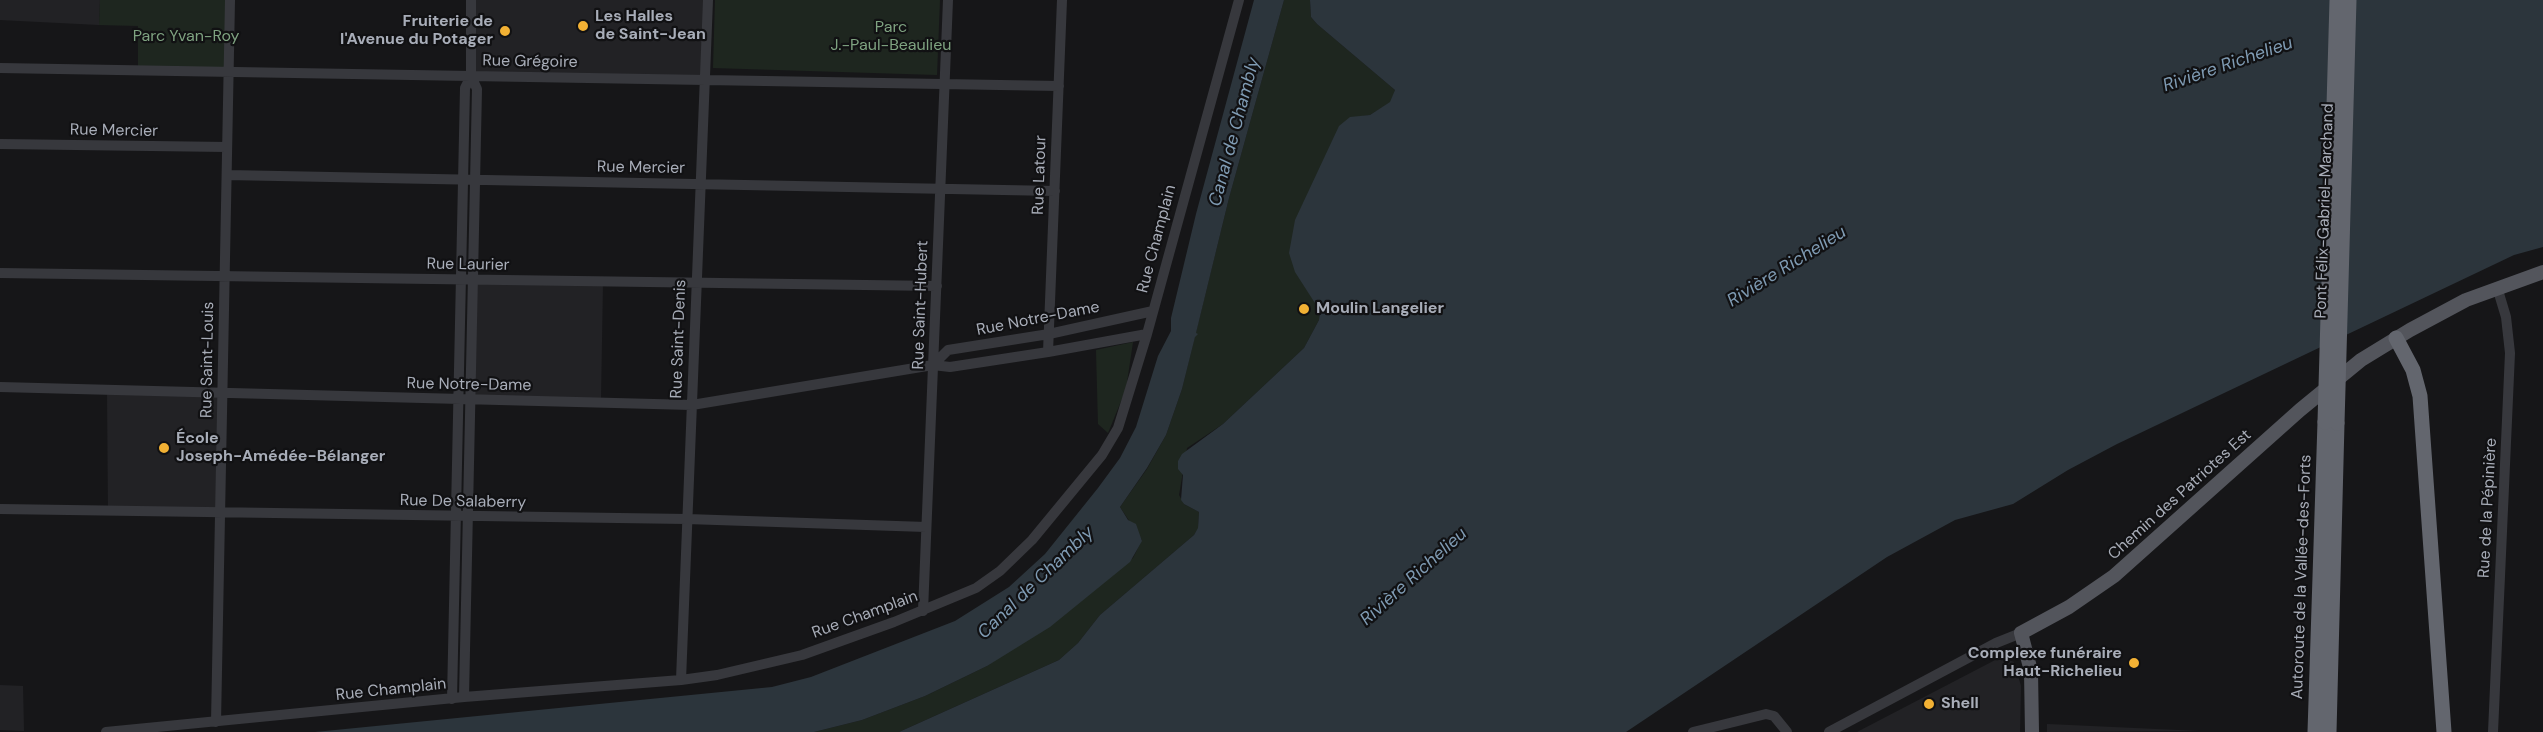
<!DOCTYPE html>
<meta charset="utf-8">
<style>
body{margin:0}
canvas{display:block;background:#161618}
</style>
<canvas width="2543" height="732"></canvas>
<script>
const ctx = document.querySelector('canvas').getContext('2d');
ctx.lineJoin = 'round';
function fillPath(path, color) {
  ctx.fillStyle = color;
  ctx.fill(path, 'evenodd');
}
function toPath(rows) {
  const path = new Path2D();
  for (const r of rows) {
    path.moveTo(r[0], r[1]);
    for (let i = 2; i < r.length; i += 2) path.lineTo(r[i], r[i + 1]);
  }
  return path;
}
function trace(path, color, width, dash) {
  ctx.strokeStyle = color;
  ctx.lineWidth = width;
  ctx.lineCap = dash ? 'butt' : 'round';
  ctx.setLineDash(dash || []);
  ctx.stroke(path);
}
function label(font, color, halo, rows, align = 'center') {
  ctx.font = font + ' "DM Sans",sans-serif';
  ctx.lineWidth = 4.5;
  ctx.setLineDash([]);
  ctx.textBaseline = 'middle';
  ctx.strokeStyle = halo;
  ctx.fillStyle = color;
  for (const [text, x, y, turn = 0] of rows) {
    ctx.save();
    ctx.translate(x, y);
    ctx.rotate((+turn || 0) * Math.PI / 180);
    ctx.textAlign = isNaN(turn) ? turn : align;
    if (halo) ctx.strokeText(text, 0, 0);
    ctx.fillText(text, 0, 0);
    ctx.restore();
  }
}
const built = toPath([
 [0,0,100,0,99,25,0,20],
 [471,0,708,0,705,80,471,76],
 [472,280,603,282,601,398,469,400],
 [107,390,222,393,220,513,108,511],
 [2001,657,2014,662,2021,686,2020,732,1857,732],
 [0,685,23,686,24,731,0,730],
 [2047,724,2200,731,2047,732]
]);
const green = toPath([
 [100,0,230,0,228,75,138,72,138,26,99,25],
 [715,0,940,0,937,75,713,68],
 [1284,0,1310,0,1311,17,1317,24,1395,90,1391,102,1370,115,1350,118,1311,295,1320,311,1319,320,1304,348,1223,424,1187,448,1179,495,1184,504,1199,512,1198,529,1194,535,1100,615,1078,643,1059,660,899,732,814,732,862,720,925,696,987,666,1133,558,1142,540,1120,507,1147,469,1166,435,1182,389,1229,198],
 [1133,342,1126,389,1108,433,1098,424,1096,350]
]);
const water = toPath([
 [1254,0,1284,0,1229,198,1196,333,1198,334,1195,337,1182,389,1166,435,1147,468,1120,507,1128,520,1136,524,1142,541,1130,562,1050,627,987,666,925,696,862,720,814,732,315,732,772,687,811,677,955,621,1009,587,1045,554,1098,488,1120,458,1136,427,1158,356,1171,331,1171,318,1196,214],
 [1310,0,2543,0,2543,247,2514,255,2117,444,2068,470,2013,504,1955,520,1887,557,1626,732,899,732,1059,660,1078,643,1100,615,1194,535,1198,528,1199,512,1184,504,1181,500,1183,475,1178,469,1178,461,1182,454,1223,424,1304,348,1319,320,1320,311,1295,272,1289,253,1295,220,1339,126,1350,117,1370,115,1390,102,1395,90,1317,24,1311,17]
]);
const minor = toPath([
 [0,68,1059,86],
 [0,144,227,147],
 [227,175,1055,191],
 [0,273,937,286],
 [1048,352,1062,0],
 [933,365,948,350,1049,334,1153,311],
 [0,387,692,405,933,365,950,367,1048,352,1147,334],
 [0,509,687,519,926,527],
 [923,611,948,0],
 [681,680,708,0],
 [464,697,477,89,471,76,471,0],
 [452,699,465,88,471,76],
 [216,722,230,0],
 [106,732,464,697,681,680,717,675,802,655,894,622,976,588,1000,571,1032,540,1102,455,1118,428,1147,334,1239,0],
 [1693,732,1766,714,1774,716,1787,732],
 [1829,732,1996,643,2021,633],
 [2493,732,2510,353,2506,317,2497,287]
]);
const major = toPath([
 [2032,732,2031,671,2021,633,2069,607,2114,576,2300,410,2361,360,2410,330,2466,300,2543,272]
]);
const highway = toPath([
 [2396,338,2413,370,2420,396,2444,732],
 [2315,732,2325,422],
 [2329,732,2337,423]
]);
const highwayBridge = toPath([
 [2325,422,2337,0],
 [2337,423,2349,0]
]);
const markers = [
 [583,26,6,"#f2b134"],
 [505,31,6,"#f2b134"],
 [1304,309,6,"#f2b134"],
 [164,448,6,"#f2b134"],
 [2134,663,6,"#f2b134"],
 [1929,704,6,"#f2b134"]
];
const poiNames = [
 ["Les Halles",595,17],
 ["de Saint-Jean",595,35],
 ["Fruiterie de",493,22,"right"],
 ["l'Avenue du Potager",493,40,"right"],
 ["Moulin Langelier",1316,309],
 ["École",176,439],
 ["Joseph-Amédée-Bélanger",176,457],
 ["Complexe funéraire",2122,654,"right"],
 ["Haut-Richelieu",2122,672,"right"],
 ["Shell",1941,704]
];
const parkNames = [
 ["Parc",891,28],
 ["J.-Paul-Beaulieu",891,46],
 ["Parc Yvan-Roy",186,37]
];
const streetNames = [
 ["Rue Grégoire",530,62,1],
 ["Rue Mercier",114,131,1],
 ["Rue Mercier",641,168,1],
 ["Rue Latour",1040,175,-88],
 ["Pont Félix-Gabriel-Marchand",2325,211,-88],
 ["Rue Champlain",1157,239,-75],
 ["Rue Laurier",468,265,1],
 ["Rue Saint-Hubert",921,305,-88],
 ["Rue Notre-Dame",1038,319,-11],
 ["Rue Saint-Denis",679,339,-88],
 ["Rue Saint-Louis",208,360,-89],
 ["Rue Notre-Dame",469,385,1],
 ["Chemin des Patriotes Est",2180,495,-42],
 ["Rue De Salaberry",463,502,1],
 ["Rue de la Pépinière",2488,508,-87],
 ["Autoroute de la Vallée-des-Forts",2302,577,-88],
 ["Rue Champlain",865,615,-20],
 ["Rue Champlain",391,690,-6]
];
const waterNames = [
 ["Rivière Richelieu",2228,65,-19],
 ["Canal de Chambly",1235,132,-75],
 ["Rivière Richelieu",1787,267,-32],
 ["Rivière Richelieu",1414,577,-42],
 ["Canal de Chambly",1036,583,-44]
];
fillPath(built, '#222225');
fillPath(green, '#1e261f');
fillPath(water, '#2c353c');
trace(minor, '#37383d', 10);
trace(major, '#53555c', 14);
trace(highway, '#63666e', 15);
trace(highwayBridge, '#63666e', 15);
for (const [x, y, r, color] of markers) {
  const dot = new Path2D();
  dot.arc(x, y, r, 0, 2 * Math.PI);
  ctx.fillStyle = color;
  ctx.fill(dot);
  trace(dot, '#111113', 2);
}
label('bold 16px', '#a8adb8', '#111113', poiNames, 'left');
label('16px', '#7fa381', '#111113', parkNames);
label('16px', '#a8adb8', '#111113', streetNames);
label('italic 18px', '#7f9bb3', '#111113', waterNames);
</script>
